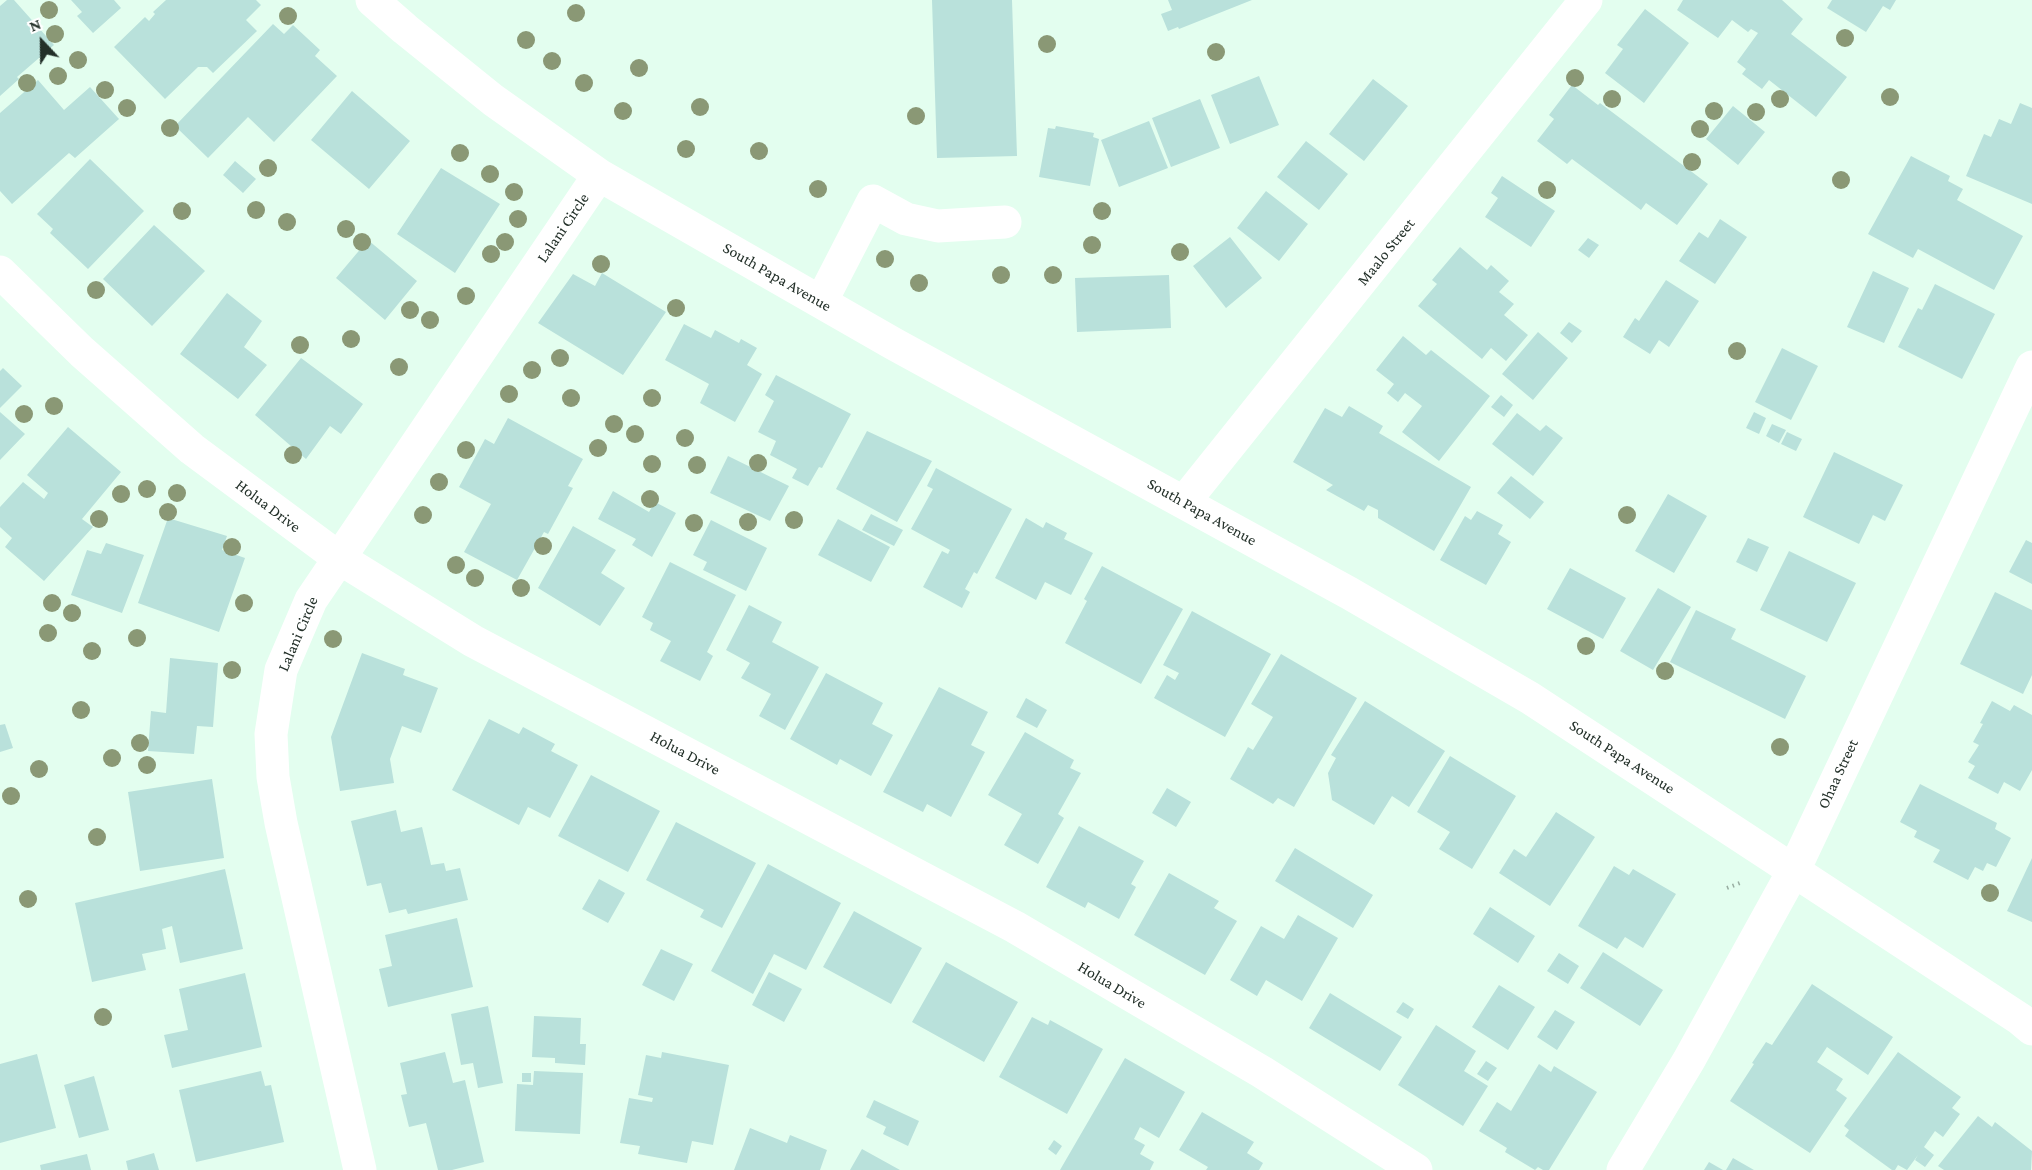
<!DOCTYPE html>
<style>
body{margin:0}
#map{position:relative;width:2032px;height:1170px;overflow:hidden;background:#e3feef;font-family:"Crimson Pro",serif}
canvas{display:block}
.north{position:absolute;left:12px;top:12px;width:60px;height:60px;-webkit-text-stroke:4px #fff;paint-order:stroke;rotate:338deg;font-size:16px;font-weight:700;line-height:24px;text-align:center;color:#233029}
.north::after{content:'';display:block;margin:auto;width:21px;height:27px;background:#233029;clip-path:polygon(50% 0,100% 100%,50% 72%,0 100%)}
</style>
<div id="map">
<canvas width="2032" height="1170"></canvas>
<div class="north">N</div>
</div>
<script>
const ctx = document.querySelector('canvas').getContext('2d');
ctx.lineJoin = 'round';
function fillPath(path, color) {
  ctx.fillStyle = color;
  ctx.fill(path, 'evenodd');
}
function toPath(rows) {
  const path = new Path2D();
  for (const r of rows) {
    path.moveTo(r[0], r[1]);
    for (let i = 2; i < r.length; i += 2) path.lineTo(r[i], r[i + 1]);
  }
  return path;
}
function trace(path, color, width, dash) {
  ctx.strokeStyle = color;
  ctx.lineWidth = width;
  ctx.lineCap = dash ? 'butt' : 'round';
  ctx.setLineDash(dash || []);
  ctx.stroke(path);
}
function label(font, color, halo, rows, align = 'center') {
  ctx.font = font + ' "Crimson Pro",serif';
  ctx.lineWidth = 4.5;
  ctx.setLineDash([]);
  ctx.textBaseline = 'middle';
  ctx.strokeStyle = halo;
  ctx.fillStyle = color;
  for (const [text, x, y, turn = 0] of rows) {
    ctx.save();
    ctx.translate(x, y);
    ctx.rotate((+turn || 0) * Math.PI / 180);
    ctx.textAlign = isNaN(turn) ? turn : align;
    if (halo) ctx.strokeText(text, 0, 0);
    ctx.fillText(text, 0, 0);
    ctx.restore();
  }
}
const building = toPath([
 [7,0,14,0,54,45,17,77,19,79,0,96,0,6],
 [71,0,114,0,121,8,93,33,77,16,82,12],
 [166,0,256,0,261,5,246,20,257,31,213,73,207,67,198,67,165,99,114,47,145,17,149,21,155,14,153,12],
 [932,0,1012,0,1017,156,937,158],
 [1168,0,1252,0,1179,29,1178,27,1168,31,1161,14,1172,10],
 [1683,0,1782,0,1803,19,1791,34,1847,77,1816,117,1769,80,1762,89,1742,74,1746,69,1737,62,1758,33,1751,29,1748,32,1732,20,1718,38,1677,10],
 [1832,0,1896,0,1890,10,1883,6,1866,32,1827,8],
 [1645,9,1689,43,1644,103,1605,73,1623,49,1617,45],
 [273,24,284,34,293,25,320,50,315,56,337,76,274,142,248,117,208,158,175,126],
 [1259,76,1279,125,1230,144,1211,95],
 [1373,79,1408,106,1364,161,1329,134],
 [38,80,64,110,90,87,119,119,75,158,69,153,12,204,0,191,0,113],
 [1572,85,1598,105,1600,103,1708,184,1677,225,1646,203,1641,210,1572,159,1567,164,1537,141,1554,119,1549,115],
 [352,91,410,141,369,189,311,140],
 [1200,99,1220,148,1171,167,1152,118],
 [2020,103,2032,108,2032,204,1966,176,1984,134,1991,137,1999,119,2011,124],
 [1733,106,1765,132,1738,165,1706,139],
 [1149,121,1168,168,1119,187,1101,140],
 [1056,126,1094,133,1093,137,1099,139,1090,186,1039,177,1048,128,1055,129],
 [1306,141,1348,174,1319,210,1277,177],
 [1911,156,1950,176,1948,181,1963,189,1957,200,2023,236,1994,290,1918,249,1913,258,1868,234],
 [90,159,144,211,88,269,50,233,53,229,37,214],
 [235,161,256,179,243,193,223,175],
 [441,168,500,204,455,273,397,234],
 [1502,176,1555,211,1531,247,1485,217,1498,198,1491,193],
 [1266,191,1308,224,1279,261,1237,228],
 [1720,219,1747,237,1715,284,1679,261,1699,232,1708,238],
 [154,225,205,271,152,326,103,279],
 [1230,237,1262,278,1226,308,1193,266],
 [1588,238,1599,245,1589,258,1578,250],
 [368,240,417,281,385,320,336,278],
 [1460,247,1487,270,1491,265,1509,281,1499,292,1514,304,1504,315,1528,335,1506,361,1491,348,1482,359,1418,306,1437,284,1432,280],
 [1873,271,1909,288,1884,343,1847,327],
 [602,273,666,312,623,375,538,323,573,274,595,286],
 [1169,275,1171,328,1077,332,1075,278],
 [1666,280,1699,301,1669,347,1659,340,1650,354,1623,337,1635,318,1639,321],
 [1935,284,1995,314,1962,379,1898,347,1918,308,1922,310],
 [227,293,262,321,244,347,267,365,238,399,180,354],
 [1569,322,1582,331,1572,343,1560,333],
 [684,324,711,338,715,330,739,343,741,339,757,348,747,365,762,374,735,422,700,403,709,384,665,360],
 [1538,332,1568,358,1533,400,1502,374],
 [1403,336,1426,355,1431,350,1490,396,1439,461,1402,432,1422,406,1405,393,1398,402,1387,393,1394,384,1376,370],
 [1782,348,1818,366,1791,420,1755,402],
 [301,358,363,404,341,434,330,426,306,459,255,415],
 [3,368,22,386,0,408,0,371],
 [776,375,851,414,822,468,819,467,808,486,792,478,797,469,770,455,776,441,758,432,774,401,765,395],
 [1501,395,1513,405,1504,417,1491,407],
 [1349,406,1383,426,1379,433,1471,487,1434,551,1378,518,1378,510,1368,505,1364,511,1326,490,1333,485,1293,462,1325,408,1342,417],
 [0,412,25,434,0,460],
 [1754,412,1766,418,1759,434,1746,428],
 [1517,413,1540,431,1546,425,1563,438,1533,476,1492,444],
 [508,418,583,459,568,486,573,488,548,534,544,532,517,580,464,552,491,504,459,487,485,439,494,444],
 [1772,424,1786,430,1779,443,1766,436],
 [68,427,121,472,82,519,93,527,44,581,5,547,12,538,0,527,0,507,23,482,44,499,48,493,27,475],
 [867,431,932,461,897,522,836,489],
 [1787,432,1802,439,1796,451,1781,444],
 [1834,452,1903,485,1885,521,1873,515,1859,544,1803,517],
 [728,456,789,486,770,521,710,493],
 [936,468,1012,509,977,574,974,572,965,589,970,592,962,608,923,587,942,551,948,554,950,550,911,529,933,489,927,486],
 [1511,476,1544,502,1530,519,1497,493],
 [613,491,649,512,655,502,676,513,652,557,632,545,636,539,598,519],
 [1668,494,1707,516,1674,573,1635,551],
 [1477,511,1503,525,1498,534,1511,542,1486,585,1440,560,1465,516,1471,520],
 [871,514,903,530,894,546,862,530],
 [168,518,227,536,222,550,245,558,219,632,138,603],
 [1026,518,1043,528,1046,522,1067,533,1064,539,1093,553,1071,595,1045,582,1036,600,995,578],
 [838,519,890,547,871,582,818,555],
 [711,520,767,548,746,591,703,570,707,562,693,555],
 [573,526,616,550,601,573,625,588,600,626,538,588],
 [1748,538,1769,547,1757,572,1736,562],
 [2026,540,2032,543,2032,584,2009,572],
 [106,543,144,555,122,613,71,595,87,550,101,554],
 [1789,551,1856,583,1827,642,1760,610],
 [670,562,736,595,707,652,713,656,700,681,660,661,671,641,650,630,653,623,642,617],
 [1102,566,1183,609,1141,684,1065,643,1087,601,1084,599],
 [1570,568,1626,598,1603,639,1547,609],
 [1658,588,1691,607,1653,670,1620,651],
 [1995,592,2032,610,2032,675,2023,694,1960,664],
 [749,605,782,622,772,642,819,667,785,730,759,716,771,694,741,678,750,663,726,650],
 [1696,610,1736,629,1731,639,1806,676,1785,719,1670,662],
 [1192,611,1271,654,1225,737,1154,698,1167,675,1175,680,1179,673,1163,665],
 [362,653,405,669,403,675,438,688,421,733,402,726,390,759,394,783,340,791,331,737],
 [1281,654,1357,698,1294,807,1278,798,1273,804,1230,779,1248,747,1253,750,1273,717,1251,704],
 [170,658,218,663,213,727,197,726,194,754,148,751,151,711,166,713],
 [826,673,883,703,872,724,893,735,871,776,840,759,837,765,790,739],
 [939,687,988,712,971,745,985,752,951,817,927,804,923,812,883,792],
 [1026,698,1047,710,1037,728,1016,717],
 [1365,701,1445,751,1409,807,1392,796,1374,825,1332,800,1328,773,1336,758,1331,755],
 [1992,701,2010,711,2014,705,2032,715,2032,770,2020,791,2004,782,1998,794,1968,778,1975,766,1968,762,1979,745,1973,742,1983,724,1980,723],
 [489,719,519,734,523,727,555,744,551,751,578,765,550,818,528,807,519,825,452,790],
 [5,724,13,748,0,752,0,725],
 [1025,732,1074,760,1070,768,1081,773,1058,814,1064,818,1038,864,1004,845,1022,814,988,795],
 [1450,756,1516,796,1472,869,1439,849,1450,832,1417,812],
 [591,775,660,811,628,872,558,836],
 [212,779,224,858,140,871,128,792],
 [1920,784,1997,823,1995,829,2011,838,1996,867,1987,863,1983,871,1975,867,1968,880,1933,862,1940,850,1914,837,1917,831,1900,822],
 [1167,788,1191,802,1176,827,1152,813],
 [396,810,401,832,422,827,431,865,444,863,446,871,460,868,468,900,408,914,406,909,389,913,381,883,367,886,351,821],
 [1556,812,1595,837,1550,906,1499,873,1514,849,1526,857],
 [676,822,756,863,722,928,700,917,704,910,646,880],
 [1079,826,1144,861,1131,884,1136,887,1119,919,1088,902,1085,908,1046,887],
 [1295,848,1373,895,1353,928,1275,881],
 [2032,858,2032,922,2007,911],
 [768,864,841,903,806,970,774,954,753,994,711,971],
 [1614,866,1629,875,1633,869,1676,894,1643,948,1625,937,1617,949,1578,926],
 [225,869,243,949,180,963,172,926,162,929,166,949,142,954,146,970,92,982,75,903],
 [1169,873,1219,901,1214,908,1237,921,1205,975,1134,935],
 [599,879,625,893,608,923,582,909],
 [1490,907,1535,936,1518,963,1473,934],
 [854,911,922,948,891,1004,823,967],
 [1298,915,1338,938,1302,1001,1266,980,1257,996,1230,980,1261,926,1284,939],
 [457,918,473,987,388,1007,379,969,392,966,385,935],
 [661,949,693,964,674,1001,642,985],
 [1603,952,1663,990,1640,1026,1580,988],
 [1559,953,1579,966,1568,984,1547,971],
 [946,962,1018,1002,984,1062,912,1022],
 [769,972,802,989,784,1022,752,1005],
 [245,973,262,1047,172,1068,164,1035,188,1030,179,989],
 [1812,984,1893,1037,1868,1075,1827,1047,1817,1062,1843,1079,1836,1090,1847,1098,1810,1153,1730,1101,1754,1064,1752,1063,1766,1042,1772,1045],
 [1499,985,1535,1007,1508,1050,1472,1027],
 [1330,993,1402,1037,1380,1071,1309,1028],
 [1403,1002,1414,1009,1408,1019,1396,1012],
 [488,1006,503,1083,478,1088,473,1063,461,1065,451,1014],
 [1555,1010,1575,1022,1557,1050,1537,1037],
 [534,1016,581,1018,580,1044,586,1044,585,1065,555,1063,555,1058,532,1057],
 [1032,1017,1048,1025,1050,1020,1103,1049,1067,1114,999,1077],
 [1436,1025,1476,1051,1464,1071,1488,1086,1463,1126,1398,1085],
 [445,1052,453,1083,465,1080,484,1162,452,1170,438,1170,426,1123,409,1127,401,1095,407,1094,400,1063],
 [662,1052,729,1065,713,1145,692,1141,687,1163,638,1154,640,1146,620,1143,629,1098,652,1102,653,1098,638,1095,646,1055,661,1058],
 [1898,1052,1961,1097,1952,1108,1960,1114,1943,1137,1935,1131,1924,1147,1934,1155,1925,1167,1915,1160,1918,1155,1907,1170,1898,1165,1895,1170,1892,1170,1845,1136,1849,1130,1844,1126],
 [37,1054,56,1128,0,1143,0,1064],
 [1125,1058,1185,1092,1159,1138,1140,1127,1134,1139,1145,1145,1140,1154,1154,1162,1150,1170,1060,1170],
 [1486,1061,1497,1068,1488,1081,1477,1074],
 [1539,1064,1551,1072,1554,1066,1597,1092,1549,1170,1543,1170,1538,1167,1535,1170,1505,1152,1507,1148,1479,1131,1497,1102,1511,1111],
 [261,1071,265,1086,271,1085,284,1142,196,1162,179,1090],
 [534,1071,583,1073,580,1134,515,1131,517,1084,533,1085],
 [522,1073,531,1073,531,1082,522,1082],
 [94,1076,109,1130,79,1138,64,1085],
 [874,1100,919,1121,908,1146,883,1134,886,1127,866,1117],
 [1202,1112,1254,1142,1247,1153,1263,1163,1259,1170,1206,1170,1208,1167,1179,1150],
 [1978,1116,1992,1127,1995,1122,2032,1151,2031,1170,1944,1170,1938,1166],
 [750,1128,787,1143,790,1135,827,1150,820,1170,734,1170],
 [1054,1140,1062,1146,1056,1155,1048,1149],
 [862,1149,900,1170,850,1170],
 [154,1153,159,1170,128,1170,126,1161],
 [87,1154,91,1170,41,1170,40,1165],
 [1733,1158,1754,1170,1726,1170],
 [1709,1162,1723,1170,1704,1170]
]);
const path = toPath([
 [1727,888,1740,883]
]);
const minor = toPath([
 [372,0,405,29,493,100,599,175,894,344,1349,593,1530,698,2020,1019,2032,1029],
 [0,272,82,352,192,449,339,558,473,641,1015,927,1262,1072,1416,1170],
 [821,302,873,201,906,219,938,226,1005,222],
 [1184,502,1586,0],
 [360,1170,281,823,273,777,271,734,281,670,311,600,599,175],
 [1623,1170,1689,1060,1794,870,2032,367]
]);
const trees = [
 [49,10],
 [576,13],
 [288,16],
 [55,34],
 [1845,38],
 [526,40],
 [1047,44],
 [1216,52],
 [78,60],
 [552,61],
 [639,68],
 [58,76],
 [1575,78],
 [27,83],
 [584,83],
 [105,90],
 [1890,97],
 [1612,99],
 [1780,99],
 [700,107],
 [127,108],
 [623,111],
 [1714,111],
 [1756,112],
 [916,116],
 [170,128],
 [1700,129],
 [686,149],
 [759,151],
 [460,153],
 [1692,162],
 [268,168],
 [490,174],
 [1841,180],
 [818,189],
 [1547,190],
 [514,192],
 [256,210],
 [182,211],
 [1102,211],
 [518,219],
 [287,222],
 [346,229],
 [362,242],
 [505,242],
 [1092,245],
 [1180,252],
 [491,254],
 [885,259],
 [601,264],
 [1001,275],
 [1053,275],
 [919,283],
 [96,290],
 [466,296],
 [676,308],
 [410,310],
 [430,320],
 [351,339],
 [300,345],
 [1737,351],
 [560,358],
 [399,367],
 [532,370],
 [509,394],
 [571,398],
 [652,398],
 [54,406],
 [24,414],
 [614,424],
 [635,434],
 [685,438],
 [598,448],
 [466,450],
 [293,455],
 [758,463],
 [652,464],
 [697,465],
 [439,482],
 [147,489],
 [177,493],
 [121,494],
 [650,499],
 [168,512],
 [423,515],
 [1627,515],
 [99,519],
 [794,520],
 [748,522],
 [694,523],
 [543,546],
 [232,547],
 [456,565],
 [475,578],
 [521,588],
 [52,603],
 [244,603],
 [72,613],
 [48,633],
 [137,638],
 [333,639],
 [1586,646],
 [92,651],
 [232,670],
 [1665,671],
 [81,710],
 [140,743],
 [1780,747],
 [112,758],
 [147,765],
 [39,769],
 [11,796],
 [97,837],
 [1990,893],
 [28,899],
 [103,1017]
];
const streetNames = [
 ["Lalani Circle",563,228,-56],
 ["Maalo Street",1386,252,-51],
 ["South Papa Avenue",777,277,30],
 ["Holua Drive",268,506,37],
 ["South Papa Avenue",1202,512,29],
 ["Lalani Circle",298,634,-67],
 ["Holua Drive",685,753,28],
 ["South Papa Avenue",1622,757,33],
 ["Ohaa Street",1838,774,-65],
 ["Holua Drive",1112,985,31]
];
fillPath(building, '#b9e1db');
trace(path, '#98ada1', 4, [1.5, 4.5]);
trace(minor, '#fff', 33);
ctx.fillStyle = '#8a9875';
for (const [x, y] of trees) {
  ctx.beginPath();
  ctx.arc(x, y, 9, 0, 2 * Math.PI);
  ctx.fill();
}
label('16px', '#233029', '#fff', streetNames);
</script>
